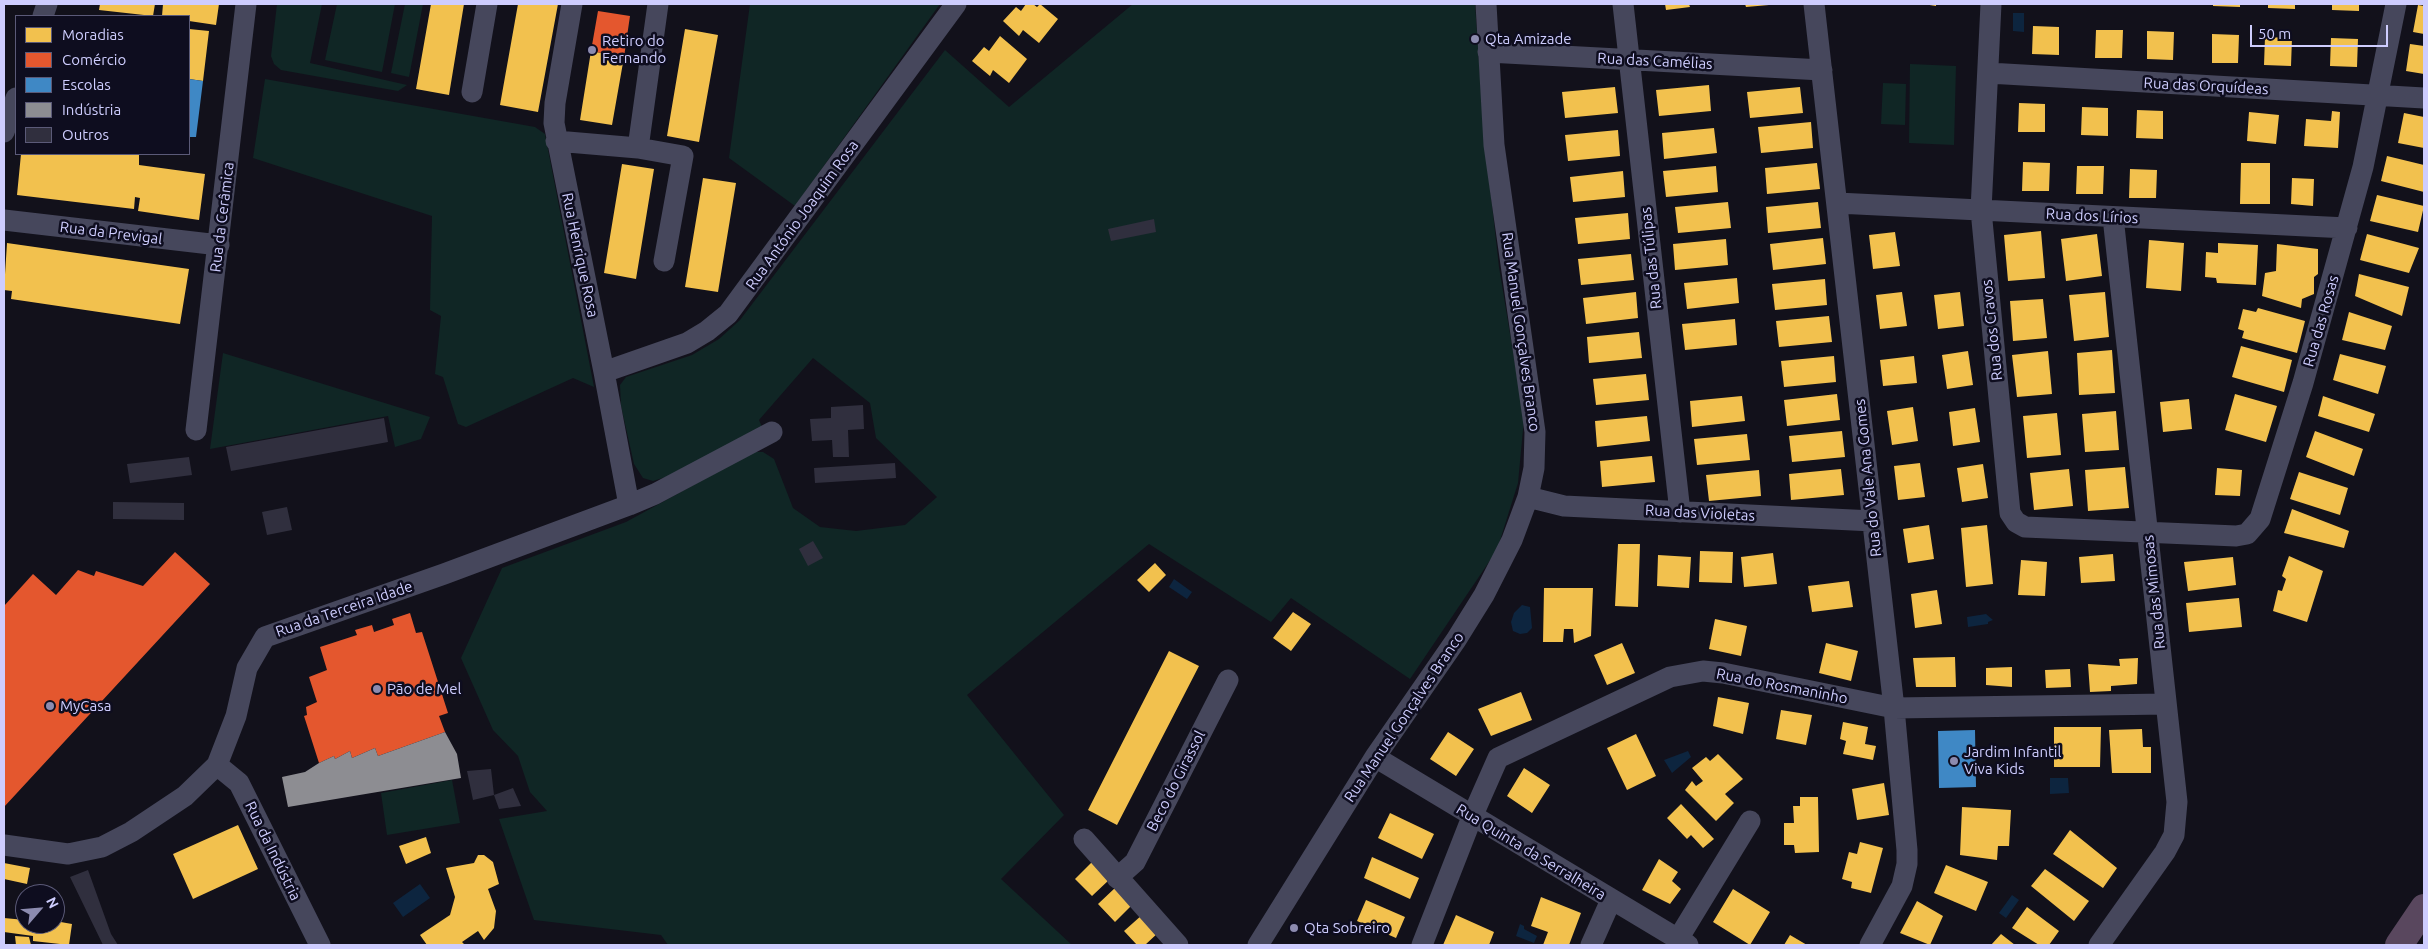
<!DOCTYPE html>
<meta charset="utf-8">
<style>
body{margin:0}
#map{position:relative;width:2428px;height:949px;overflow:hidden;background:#12111b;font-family:Ubuntu,sans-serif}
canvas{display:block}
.frame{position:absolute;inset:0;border:5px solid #cecdfe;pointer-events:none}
.legend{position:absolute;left:15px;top:15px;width:175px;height:140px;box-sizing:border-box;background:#0e0d1f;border:1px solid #5b5a78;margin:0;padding:6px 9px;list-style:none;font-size:15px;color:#cecdfe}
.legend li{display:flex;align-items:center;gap:10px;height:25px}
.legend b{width:25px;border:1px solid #5b5a78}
.north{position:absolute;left:15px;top:884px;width:50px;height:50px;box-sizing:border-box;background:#0e0d1f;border:1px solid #5b5a78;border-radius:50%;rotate:63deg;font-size:14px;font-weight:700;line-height:20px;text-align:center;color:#cecdfe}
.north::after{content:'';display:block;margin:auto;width:18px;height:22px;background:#8c8baf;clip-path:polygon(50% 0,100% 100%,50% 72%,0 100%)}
.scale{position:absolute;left:2250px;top:25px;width:138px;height:22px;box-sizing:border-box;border:2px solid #cecdfe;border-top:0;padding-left:6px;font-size:15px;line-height:18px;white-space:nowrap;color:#cecdfe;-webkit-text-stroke:4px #0e0d1f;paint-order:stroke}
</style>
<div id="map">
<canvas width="2428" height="949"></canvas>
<div class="frame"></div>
<ul class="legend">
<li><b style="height:14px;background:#f2c14e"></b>Moradias</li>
<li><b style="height:14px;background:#e4572e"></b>Comércio</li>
<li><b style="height:14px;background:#3f88c5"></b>Escolas</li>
<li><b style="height:14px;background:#8d8d92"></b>Indústria</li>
<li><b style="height:14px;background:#302f3e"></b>Outros</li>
</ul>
<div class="north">N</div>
<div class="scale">50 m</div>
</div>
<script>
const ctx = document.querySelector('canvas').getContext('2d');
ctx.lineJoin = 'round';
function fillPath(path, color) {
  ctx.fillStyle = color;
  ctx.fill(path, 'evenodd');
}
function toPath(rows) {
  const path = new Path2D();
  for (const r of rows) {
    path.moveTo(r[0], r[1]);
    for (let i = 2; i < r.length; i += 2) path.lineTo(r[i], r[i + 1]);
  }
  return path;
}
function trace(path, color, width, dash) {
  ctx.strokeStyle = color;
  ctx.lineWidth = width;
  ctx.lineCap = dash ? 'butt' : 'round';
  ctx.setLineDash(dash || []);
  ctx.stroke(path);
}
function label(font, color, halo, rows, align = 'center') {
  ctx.font = font + ' Ubuntu,sans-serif';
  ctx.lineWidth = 5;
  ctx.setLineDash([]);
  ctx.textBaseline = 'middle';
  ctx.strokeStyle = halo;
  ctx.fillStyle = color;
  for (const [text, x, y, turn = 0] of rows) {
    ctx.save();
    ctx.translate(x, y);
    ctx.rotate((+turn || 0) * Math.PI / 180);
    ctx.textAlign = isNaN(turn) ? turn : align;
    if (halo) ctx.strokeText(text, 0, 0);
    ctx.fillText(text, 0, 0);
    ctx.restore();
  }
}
const green = toPath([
 [277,4,322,4,310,63,407,85,398,91,281,70,274,64,271,56],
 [337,4,395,4,382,72,325,60],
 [405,4,423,4,409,77,391,73],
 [750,4,940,4,795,206,729,158],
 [1133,4,1475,4,1484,134,1499,267,1524,419,1518,483,1497,550,1410,679,1291,598,1271,622,1149,544,967,695,1064,815,1001,879,1072,945,668,945,661,935,534,920,499,819,547,811,530,792,518,756,493,730,461,658,502,568,626,522,754,452,763,452,774,459,793,508,820,527,856,531,905,525,937,497,876,438,870,403,813,358,759,420,762,427,666,477,653,481,643,478,634,464,621,406,620,385,626,377,692,355,719,339,740,320,945,50,1009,107],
 [1910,64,1956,66,1954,145,1909,143],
 [265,79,535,127,545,134,594,387,573,378,466,427,458,424,443,377,435,374,441,316,430,310,432,216,253,158],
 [1883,83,1906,84,1905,125,1881,124],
 [223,353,430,417,421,439,395,447,388,416,210,449],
 [452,780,460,823,387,835,381,793]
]);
const water = toPath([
 [2013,13,2024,13,2024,32,2013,31],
 [1174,579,1192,592,1187,599,1169,587],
 [1522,605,1530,607,1532,628,1527,633,1520,634,1513,631,1511,622,1514,613],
 [1986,614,1993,620,1988,622,1988,624,1968,627,1967,617],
 [1688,751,1691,757,1672,773,1664,760],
 [2050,778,2068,778,2069,793,2050,794],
 [420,884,430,898,403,917,393,903],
 [2012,895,2019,900,2006,918,1999,913],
 [1520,924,1524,926,1524,929,1537,936,1534,943,1516,936]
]);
const homes = toPath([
 [100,4,155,4,153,16,99,10],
 [163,4,219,4,216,25,189,21,189,16,162,16],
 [431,4,464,4,449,95,416,89],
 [518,4,558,4,538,112,500,105],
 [1026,4,1033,4,1037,7,1040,4,1058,19,1039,43,1023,30,1019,36,1003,21,1016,7,1021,11],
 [1665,4,1689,4,1690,7,1666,10],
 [1745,4,1769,4,1769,5,1746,7],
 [1923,4,1936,4,1936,6],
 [2213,4,2240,4,2240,7,2213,6],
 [2268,4,2295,4,2295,9,2268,8],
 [2332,4,2359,4,2359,11,2332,10],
 [2418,5,2424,6,2424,34,2413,32],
 [2033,26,2059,27,2059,55,2032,54],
 [189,29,209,31,203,81,189,79],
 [685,29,718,35,699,142,667,136],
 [2096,30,2123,30,2122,58,2095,58],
 [2147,31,2174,32,2173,60,2147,59],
 [2212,34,2239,35,2238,63,2212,63],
 [1000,36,1027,59,1009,83,993,70,990,76,972,61,984,47,989,51],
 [2265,37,2292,38,2291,66,2264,65],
 [2331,38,2358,39,2357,67,2330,66],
 [2410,44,2424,46,2424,74,2406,71],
 [591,51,624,57,612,125,580,120],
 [1709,85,1711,111,1659,116,1656,90],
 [1615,87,1618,113,1565,118,1562,92],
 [1800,87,1803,113,1750,118,1747,92],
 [2019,103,2045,104,2045,132,2018,132],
 [2082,107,2108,108,2108,136,2081,135],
 [2137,110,2163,111,2163,139,2136,138],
 [2332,111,2340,112,2338,148,2304,146,2306,119,2331,121],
 [2249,112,2279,115,2276,144,2247,141],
 [2404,113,2424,117,2424,148,2398,143],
 [1811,122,1813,148,1761,153,1758,127],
 [1714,128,1717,153,1664,159,1662,133],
 [1618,130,1620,156,1568,161,1565,135],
 [21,154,139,154,139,165,205,174,199,220,138,211,140,198,135,197,134,209,17,195],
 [2387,156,2424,165,2424,192,2381,181],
 [2023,162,2050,163,2049,191,2022,191],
 [1817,163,1820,189,1767,194,1765,168],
 [2241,163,2270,163,2270,204,2240,204],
 [622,164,654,169,636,279,604,273],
 [1716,166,1718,192,1666,197,1663,171],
 [2077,166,2104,166,2103,194,2076,194],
 [2130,169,2157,170,2156,198,2129,198],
 [1623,171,1625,197,1573,202,1570,177],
 [703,178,736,183,718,292,685,287],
 [2292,178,2314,179,2313,206,2291,204],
 [2377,195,2424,206,2418,232,2370,221],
 [1728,202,1731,228,1678,233,1675,207],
 [1818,202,1821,228,1768,233,1766,207],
 [1628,213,1630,239,1578,244,1575,218],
 [2041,231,2045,278,2008,281,2004,235],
 [1895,232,1900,266,1873,269,1869,235],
 [2097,234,2102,276,2066,281,2061,239],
 [2367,234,2419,248,2409,273,2360,260],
 [1823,238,1826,264,1773,270,1770,244],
 [1726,239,1728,265,1675,270,1673,244],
 [2149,240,2184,243,2181,291,2146,288],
 [7,243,189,269,180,324,11,299,12,291,4,290],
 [2218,243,2258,245,2256,285,2217,283,2216,278,2205,277,2206,252,2218,253],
 [2277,244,2318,249,2318,274,2314,277,2314,294,2302,299,2301,308,2262,296,2265,273,2276,271],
 [1631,254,1634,280,1581,285,1578,259],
 [2359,274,2409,287,2402,316,2355,296],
 [1737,278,1739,303,1687,309,1684,283],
 [1825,279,1827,305,1775,310,1772,284],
 [1636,292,1638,318,1586,324,1583,298],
 [1902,292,1907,326,1880,329,1876,295],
 [1960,292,1964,326,1938,329,1934,295],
 [2105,292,2109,337,2074,341,2069,295],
 [2043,299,2047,338,2013,341,2010,301],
 [2258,308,2305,321,2297,353,2242,338,2244,331,2238,329,2243,309,2256,312],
 [2349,312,2392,326,2385,350,2342,340],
 [1829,316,1832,342,1779,347,1776,321],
 [1735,319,1737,345,1685,350,1682,324],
 [1639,332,1642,358,1589,363,1587,337],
 [2241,346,2292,360,2284,392,2232,377],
 [2112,350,2115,393,2079,395,2077,353],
 [1968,351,1973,385,1947,389,1942,355],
 [2048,351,2052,394,2017,397,2012,355],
 [2340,354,2386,366,2378,394,2333,380],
 [1834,356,1836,382,1784,387,1781,361],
 [1914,356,1917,383,1883,386,1880,360],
 [1646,374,1649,400,1596,405,1593,379],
 [1837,394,1840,420,1787,426,1784,400],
 [2235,394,2277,406,2266,442,2225,430],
 [1742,396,1745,421,1692,427,1690,401],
 [2323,396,2375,414,2369,432,2318,416],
 [2189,399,2192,429,2163,432,2160,402],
 [1913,407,1918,441,1892,445,1887,411],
 [1975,408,1980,442,1953,446,1949,412],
 [2116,411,2119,450,2085,452,2082,414],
 [2057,413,2061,455,2027,458,2023,416],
 [1647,416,1650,441,1597,447,1595,421],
 [1842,431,1845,457,1792,462,1789,436],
 [2315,431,2363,449,2354,476,2306,457],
 [1747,434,1750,460,1697,465,1694,439],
 [1652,456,1655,482,1602,487,1600,461],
 [1920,463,1925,497,1898,500,1894,466],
 [1983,464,1988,498,1962,502,1957,468],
 [2125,467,2129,508,2088,511,2085,470],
 [2217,468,2242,470,2240,496,2215,495],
 [1841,469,1844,495,1791,500,1789,474],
 [2069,469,2073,506,2034,510,2030,473],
 [1759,470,1761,496,1709,501,1706,475],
 [2299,472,2348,488,2340,515,2290,499],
 [2292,509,2349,531,2344,548,2284,533],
 [1929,525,1934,559,1908,563,1903,529],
 [1987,525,1993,584,1966,587,1961,528],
 [1618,544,1640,544,1638,607,1615,606],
 [1700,551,1733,552,1732,583,1699,582],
 [1773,553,1777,584,1744,587,1741,557],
 [2113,554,2115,581,2081,583,2079,557],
 [1658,555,1691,557,1689,588,1657,586],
 [2289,556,2323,571,2307,622,2273,611,2278,590,2282,591,2286,579,2282,576],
 [2233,557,2236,585,2188,591,2184,562],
 [2021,560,2047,562,2045,596,2018,595],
 [1155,563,1166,575,1149,592,1137,580],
 [1849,581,1853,607,1812,612,1808,586],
 [1544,588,1593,588,1591,636,1574,643,1573,629,1564,629,1563,642,1543,642],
 [1937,590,1942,624,1915,628,1911,594],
 [2239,598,2242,627,2189,632,2186,603],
 [1293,612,1311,624,1291,651,1273,638],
 [1715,619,1747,626,1741,656,1709,649],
 [1622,643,1635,673,1607,685,1594,655],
 [1826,643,1858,651,1851,681,1819,673],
 [1169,651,1199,666,1117,825,1088,810],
 [1955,657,1956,687,1916,687,1913,658],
 [2138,658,2137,684,2111,686,2111,691,2090,692,2088,664,2120,666,2119,659],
 [2012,667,2012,687,1986,685,1986,668],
 [2070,669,2071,687,2046,688,2045,670],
 [1521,692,1532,720,1491,736,1478,709],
 [1718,697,1749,703,1743,734,1713,726],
 [1781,710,1812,715,1806,745,1776,739],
 [1843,722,1868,727,1865,744,1876,746,1873,760,1843,754,1846,741,1840,739],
 [2054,727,2101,727,2100,767,2054,767],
 [2142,729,2143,747,2151,747,2151,773,2112,773,2109,730],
 [1448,732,1474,749,1456,776,1430,759],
 [1636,734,1656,776,1627,790,1607,748],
 [1718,754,1743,779,1725,794,1734,803,1716,821,1685,790,1692,781,1696,786,1703,781,1692,768,1706,757,1710,761],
 [1524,768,1550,785,1532,813,1507,796],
 [1884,783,1889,815,1857,820,1852,789],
 [1800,797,1818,797,1819,852,1795,853,1794,845,1784,845,1784,823,1794,823,1793,806,1800,806],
 [1681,804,1714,839,1703,848,1691,835,1687,839,1667,818],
 [1962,807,2011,810,2009,846,1998,846,1997,860,1960,855],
 [1390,813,1434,834,1422,859,1378,838],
 [238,825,258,869,193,899,173,854],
 [2070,830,2117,868,2103,888,2053,854],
 [426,837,431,853,406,864,399,846],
 [1860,842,1883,848,1871,893,1851,888,1852,882,1842,879,1849,852,1857,854],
 [478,855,484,855,493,862,499,884,488,889,496,911,494,928,484,940,478,931,462,942,465,945,427,945,420,935,450,915,455,897,446,868,474,863],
 [1372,857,1419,878,1410,899,1364,878],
 [1659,859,1678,872,1672,881,1681,889,1670,904,1642,890],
 [1093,861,1110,879,1092,896,1075,879],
 [4,863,30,868,27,884,4,879],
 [1946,865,1988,882,1976,911,1934,893],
 [2045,869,2089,901,2074,921,2031,886],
 [1116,887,1133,904,1115,922,1098,904],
 [1733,889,1770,912,1750,945,1713,922],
 [1541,897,1581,913,1569,945,1543,945,1548,932,1531,926],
 [1366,900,1405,917,1396,938,1357,921],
 [1917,901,1943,916,1930,945,1900,933],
 [2027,907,2059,931,2049,945,2039,945,2012,928],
 [1142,915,1159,932,1145,945,1137,945,1124,931],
 [1456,915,1494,932,1489,945,1443,945],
 [4,918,25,920,25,924,55,924,55,921,72,924,69,945,33,941,33,936,4,932],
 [2001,934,2015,945,1991,945],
 [1790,935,1807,945,1784,945],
 [15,936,29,937,31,945,16,945]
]);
const shops = toPath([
 [598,11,630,16,624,57,591,51],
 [175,552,210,584,4,807,4,606,33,574,56,595,78,570,94,576,96,571,143,586],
 [410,613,416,633,422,632,448,713,439,716,445,732,378,756,375,748,352,758,350,751,335,759,334,756,319,763,304,716,307,715,306,707,317,702,309,677,327,670,320,647,357,635,355,630,372,625,374,632,394,625,392,619]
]);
const schools = toPath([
 [189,79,203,81,196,137,189,137],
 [1975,730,1976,787,1939,788,1938,731]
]);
const industry = toPath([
 [445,732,457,754,461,778,288,807,282,777,305,772,319,763,334,756,335,759,350,751,352,758,375,748,378,756]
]);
const building = toPath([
 [1154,219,1156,232,1111,241,1108,229],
 [863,405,864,429,848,430,849,457,833,457,832,440,812,441,810,419,831,418,831,407],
 [384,418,388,442,231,471,226,447],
 [189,457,192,475,130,483,127,464],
 [895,463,896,478,815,483,814,468],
 [113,502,184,503,184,520,113,519],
 [287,507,292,530,267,535,262,512],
 [813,541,823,558,808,566,799,549],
 [491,769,494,795,473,800,467,771],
 [513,788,521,806,499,809,494,795],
 [88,870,111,934,118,945,103,945,70,877]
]);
const minor = toPath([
 [572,4,555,103,554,123,604,372,629,505],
 [1623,4,1680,512],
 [1814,4,1894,708,1907,850,1907,864,1902,886,1870,945],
 [1991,4,1981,210,2010,513,2016,522,2025,527,2236,536,2247,534,2260,519,2303,383,2363,167,2396,4],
 [43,16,47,4],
 [1488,52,1822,70],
 [1988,73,2424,98],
 [472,92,487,4],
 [4,132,16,98],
 [556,141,638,148,683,156,664,261],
 [638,148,658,4],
 [1837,203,2347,228],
 [4,220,219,245],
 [604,372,687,343,707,331,728,314,956,4],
 [196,430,246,4],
 [1528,497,1564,506,1873,521],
 [1375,757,1688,945],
 [217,765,239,783,320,945],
 [1084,839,1178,945],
 [4,845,68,854,102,847,131,832,185,796,217,765,236,716,247,668,265,637,444,574,629,505,655,494,772,432],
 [1117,878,1135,862,1228,680],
 [1678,939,1750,821],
 [1258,945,1375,757,1456,640,1484,595,1512,540,1528,497,1534,468,1535,432,1494,145,1486,4],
 [1422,945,1472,817,1498,758,1670,677,1703,671,1723,673,1894,708,2166,704],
 [1591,945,1611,900],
 [2099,945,2165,852,2174,835,2177,802,2113,217]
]);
const highway = toPath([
 [2399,945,2424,908]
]);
const markers = [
 [1475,39,5,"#8c8baf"],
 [592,50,5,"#8c8baf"],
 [377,689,5,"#8c8baf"],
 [50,706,5,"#8c8baf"],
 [1954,761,5,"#8c8baf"],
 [1294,928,5,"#8c8baf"]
];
const poiNames = [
 ["Qta Amizade",1485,39],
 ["Retiro do",602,41],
 ["Fernando",602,58],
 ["Pão de Mel",387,689],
 ["MyCasa",60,706],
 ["Jardim Infantil",1964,752],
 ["Viva Kids",1964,769],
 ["Qta Sobreiro",1304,928]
];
const streetNames = [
 ["Rua das Camélias",1655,61,3],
 ["Rua das Orquídeas",2206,86,3],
 ["Rua António Joaquim Rosa",802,215,-54],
 ["Rua dos Lírios",2092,216,3],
 ["Rua da Cerâmica",222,217,-83],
 ["Rua da Previgal",111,233,7],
 ["Rua Henrique Rosa",580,255,78],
 ["Rua das Túlipas",1651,258,-96],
 ["Rua das Rosas",2321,321,-74],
 ["Rua dos Cravos",1992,330,-96],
 ["Rua Manuel Gonçalves Branco",1521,332,82],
 ["Rua do Vale Ana Gomes",1868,478,-96],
 ["Rua das Violetas",1700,513,3],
 ["Rua das Mimosas",2154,592,-96],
 ["Rua da Terceira Idade",344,609,-19],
 ["Rua do Rosmaninho",1782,686,11],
 ["Rua Manuel Gonçalves Branco",1404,717,-56],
 ["Beco do Girassol",1176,781,-63],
 ["Rua da Indústria",273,851,64],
 ["Rua Quinta da Serralheira",1531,852,31]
];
fillPath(green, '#102625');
fillPath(water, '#0d253f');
fillPath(homes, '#f2c14e');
fillPath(shops, '#e4572e');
fillPath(schools, '#3f88c5');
fillPath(industry, '#8d8d92');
fillPath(building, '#302f3e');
trace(minor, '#46475c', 21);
trace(highway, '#59475e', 28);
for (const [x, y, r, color] of markers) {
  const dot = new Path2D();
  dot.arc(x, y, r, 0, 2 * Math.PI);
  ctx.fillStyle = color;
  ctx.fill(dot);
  trace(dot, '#0e0d1f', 2);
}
label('15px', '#cecdfe', '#0e0d1f', poiNames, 'left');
label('15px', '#cecdfe', '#0e0d1f', streetNames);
</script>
